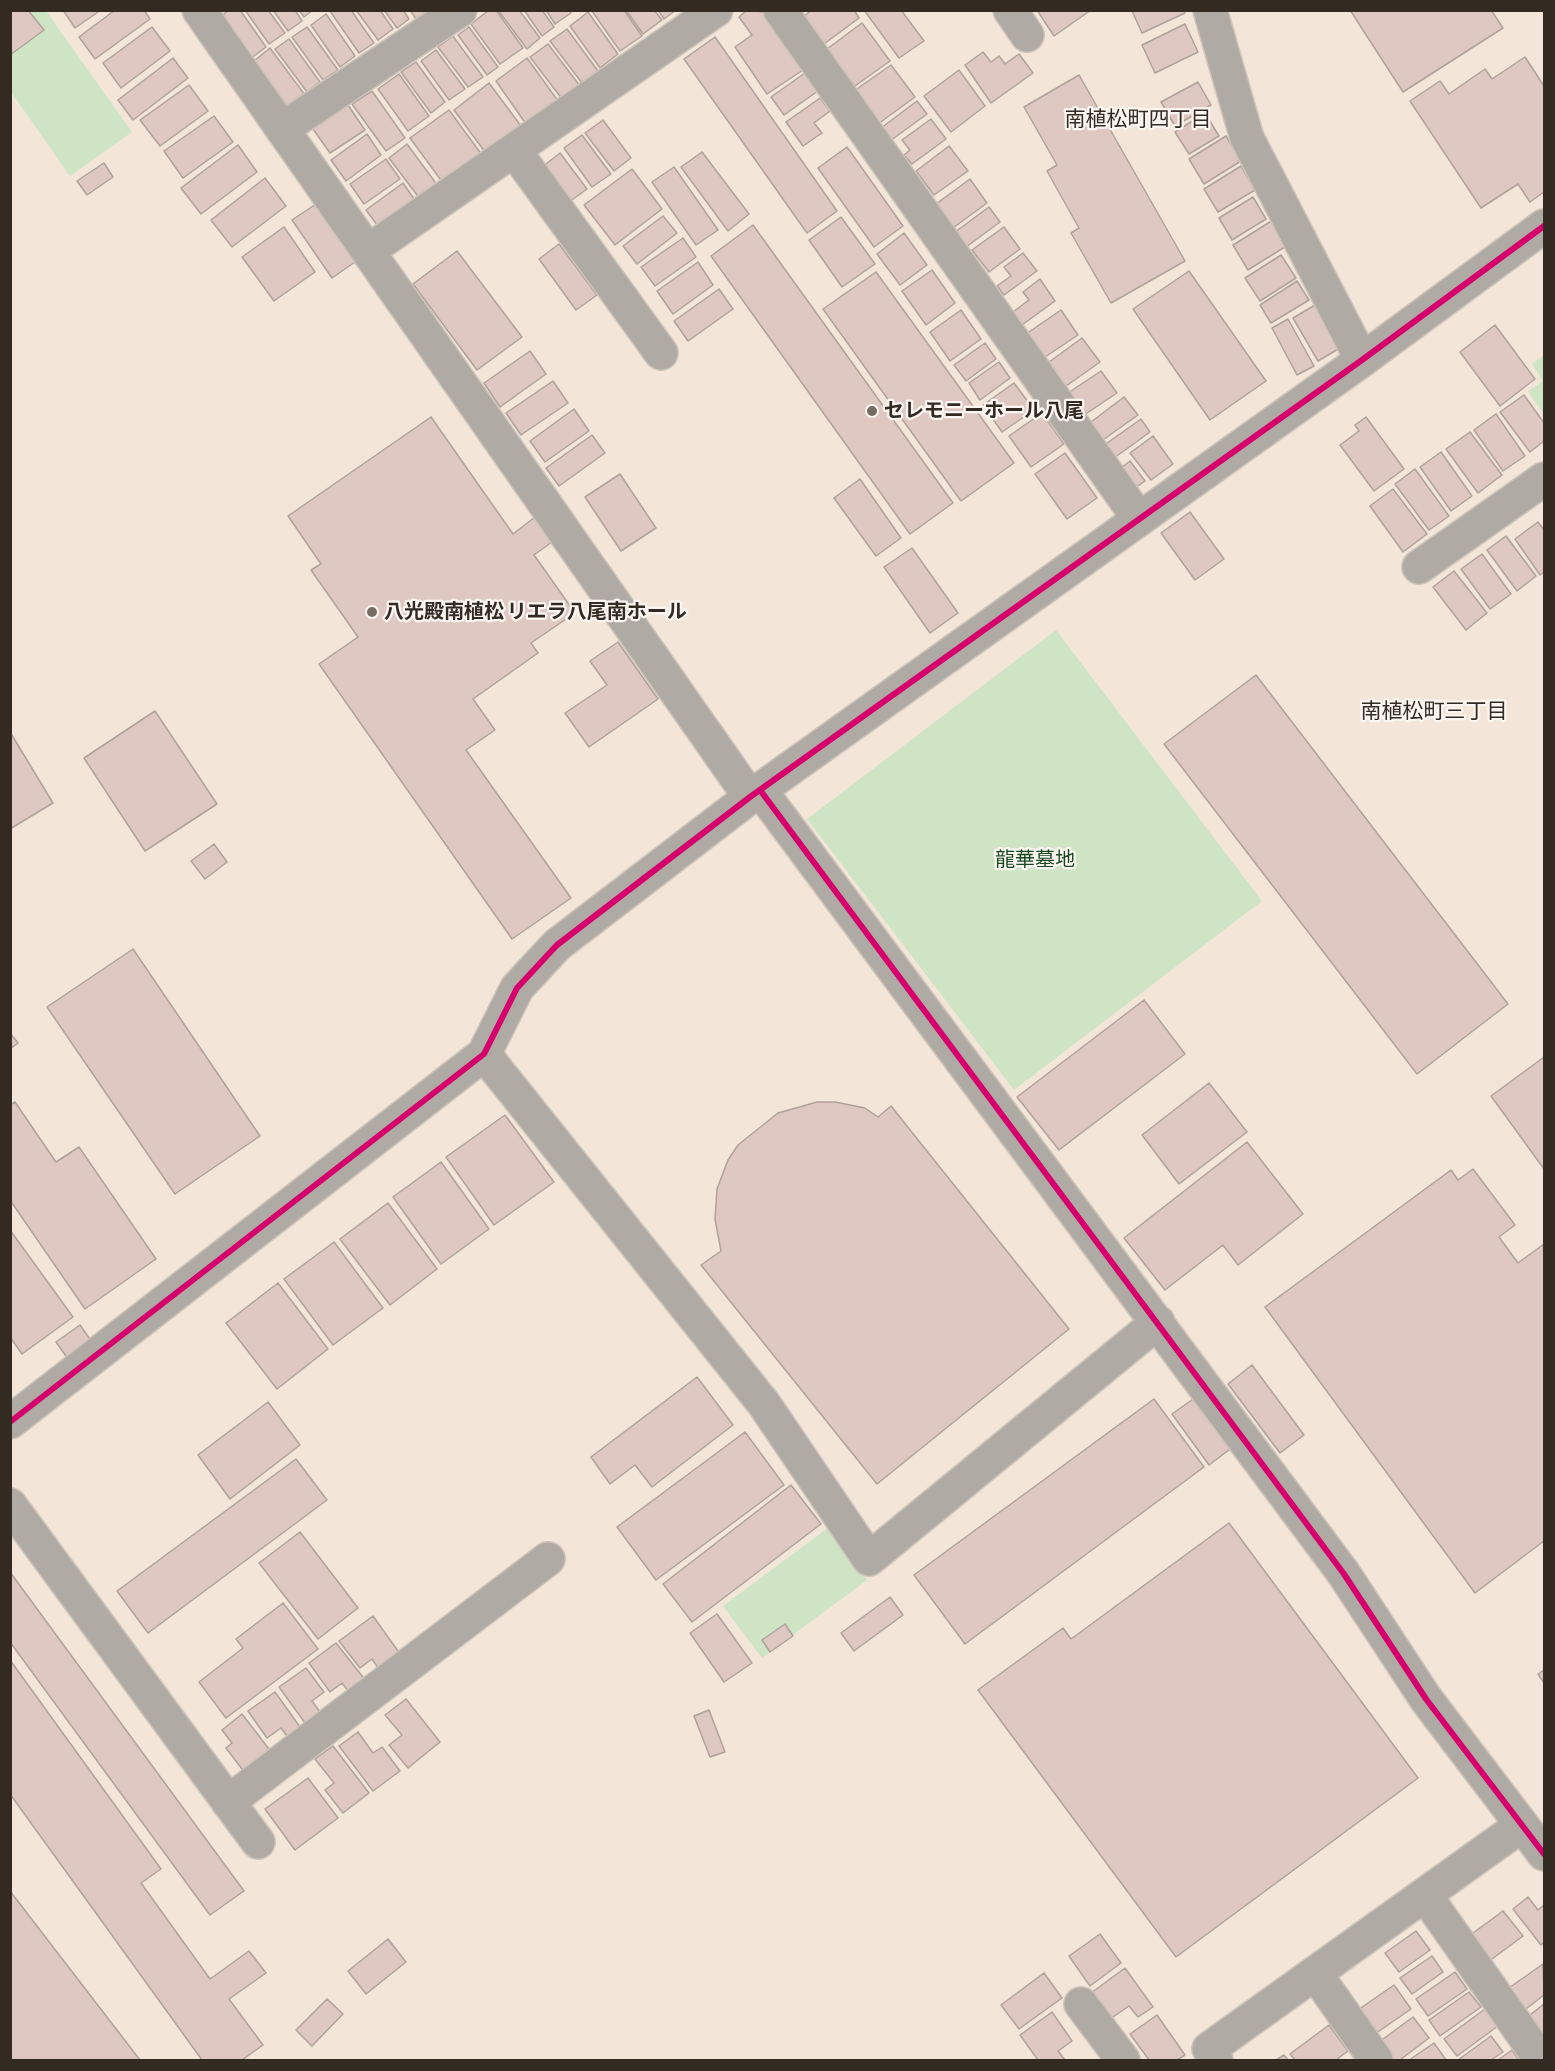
<!DOCTYPE html>
<meta charset="utf-8">
<style>
body{margin:0}
#map{position:relative;width:1555px;height:2071px;overflow:hidden;background:#f3e6d8;font-family:"Asap Condensed",sans-serif}
canvas{display:block}
.frame{position:absolute;inset:0;border:12px solid #332a21;pointer-events:none}
</style>
<div id="map">
<canvas width="1555" height="2071"></canvas>
<div class="frame"></div>
</div>
<script>
const ctx = document.querySelector('canvas').getContext('2d');
ctx.lineJoin = 'round';
function fillPath(path, color) {
  ctx.fillStyle = color;
  ctx.fill(path, 'evenodd');
}
function toPath(rows) {
  const path = new Path2D();
  for (const r of rows) {
    path.moveTo(r[0], r[1]);
    for (let i = 2; i < r.length; i += 2) path.lineTo(r[i], r[i + 1]);
  }
  return path;
}
function trace(path, color, width, dash) {
  ctx.strokeStyle = color;
  ctx.lineWidth = width;
  ctx.lineCap = dash ? 'butt' : 'round';
  ctx.setLineDash(dash || []);
  ctx.stroke(path);
}
function label(font, color, halo, rows, align = 'center') {
  ctx.font = font + ' "Asap Condensed","Noto Sans JP",sans-serif';
  ctx.lineWidth = 4.5;
  ctx.setLineDash([]);
  ctx.textBaseline = 'middle';
  ctx.strokeStyle = halo;
  ctx.fillStyle = color;
  for (const [text, x, y, turn = 0] of rows) {
    ctx.save();
    ctx.translate(x, y);
    ctx.rotate((+turn || 0) * Math.PI / 180);
    ctx.textAlign = isNaN(turn) ? turn : align;
    if (halo) ctx.strokeText(text, 0, 0);
    ctx.fillText(text, 0, 0);
    ctx.restore();
  }
}
const green = toPath([
 [10,11,46,11,132,132,70,176,11,92],
 [1544,355,1544,415,1528,391,1543,381,1532,364],
 [1056,630,1262,901,1014,1090,807,819],
 [828,1528,867,1580,762,1658,723,1606]
]);
const building = toPath([
 [10,10,28,10,44,30,10,55,10,10],
 [63,10,101,10,75,28,63,10],
 [115,10,144,10,150,19,95,59,79,37,115,10],
 [229,10,240,10,266,47,250,59,220,17,229,10],
 [245,10,268,10,285,33,269,44,245,10],
 [273,10,295,10,302,21,288,31,273,10],
 [299,10,313,10,304,17,299,10],
 [351,10,374,43,359,53,330,11,351,10],
 [356,10,380,10,393,29,378,40,356,10],
 [384,10,403,10,409,19,397,28,384,10],
 [410,10,428,10,416,19,410,10],
 [489,10,496,10,523,48,500,64,471,24,489,10],
 [498,10,519,10,540,38,527,49,498,10],
 [524,10,542,10,554,27,542,36,524,10],
 [546,10,570,10,571,13,555,24,546,10],
 [624,10,642,36,620,51,592,11,624,10],
 [626,10,654,10,662,20,643,34,626,10],
 [658,10,676,10,664,19,658,10],
 [747,10,763,12,803,70,767,94,735,47,752,35,739,17,747,10],
 [812,10,854,10,859,18,824,44,804,16,812,10],
 [864,10,901,10,924,41,899,58,864,10],
 [1037,10,1091,10,1054,36,1037,10],
 [1184,10,1185,13,1142,33,1132,11,1184,10],
 [1350,10,1491,10,1503,28,1403,92,1350,10],
 [588,12,618,54,600,68,570,26,588,12],
 [326,14,355,56,340,67,311,25,326,14],
 [862,23,890,61,855,86,827,49,862,23],
 [1185,24,1198,52,1155,73,1142,45,1185,24],
 [152,27,170,51,121,88,103,63,152,27],
 [307,27,338,70,323,80,292,37,307,27],
 [469,27,498,67,487,75,458,35,469,27],
 [567,29,598,71,582,83,550,41,567,29],
 [453,36,483,77,468,87,438,47,453,36],
 [715,37,837,211,807,233,684,59,715,37],
 [289,39,320,82,307,92,275,49,289,39],
 [548,44,580,86,562,99,530,57,548,44],
 [270,48,305,95,288,107,254,61,270,48],
 [436,50,465,89,449,100,421,61,436,50],
 [983,52,991,62,999,56,1005,64,1019,54,1033,73,991,103,965,65,983,52],
 [1525,57,1544,86,1544,192,1530,202,1518,184,1481,208,1410,101,1440,81,1449,94,1485,69,1492,79,1525,57],
 [173,58,188,78,133,120,118,100,173,58],
 [527,58,558,101,526,124,496,81,527,58],
 [416,62,445,102,431,113,401,72,416,62],
 [891,65,915,97,878,124,854,91,891,65],
 [959,70,985,106,951,132,924,96,959,70],
 [805,73,818,91,784,115,771,97,805,73],
 [399,74,429,116,408,131,378,89,399,74],
 [1079,75,1185,261,1111,303,1071,233,1079,228,1047,171,1057,165,1024,107,1079,75],
 [1198,82,1211,105,1175,126,1161,102,1198,82],
 [489,83,521,126,485,152,454,110,489,83],
 [189,85,208,111,160,146,140,120,189,85],
 [372,91,405,138,386,151,352,104,372,91],
 [820,98,830,111,814,123,822,133,803,146,786,122,820,98],
 [917,101,927,114,890,141,881,128,917,101],
 [348,105,365,130,330,153,313,129,348,105],
 [449,110,482,155,443,183,410,138,449,110],
 [1205,113,1219,136,1189,154,1175,132,1205,113],
 [214,116,233,142,183,178,164,151,214,116],
 [931,119,946,139,912,164,904,155,910,150,902,140,931,119],
 [603,120,631,158,614,171,585,133,603,120],
 [367,134,381,155,346,181,331,160,367,134],
 [582,135,611,174,592,187,564,148,582,135],
 [1226,136,1241,161,1204,184,1189,159,1226,136],
 [407,144,438,186,420,199,389,158,407,144],
 [238,145,257,172,201,214,181,188,238,145],
 [949,146,968,171,934,195,916,171,949,146],
 [847,147,903,226,874,247,818,168,847,147],
 [702,152,749,214,728,231,681,167,702,152],
 [560,153,587,189,569,202,542,167,560,153],
 [386,159,400,179,364,204,350,184,386,159],
 [104,163,113,177,87,195,77,181,104,163],
 [1241,166,1255,190,1218,212,1204,189,1241,166],
 [674,167,718,230,696,245,652,182,674,167],
 [632,169,662,209,615,245,584,205,632,169],
 [265,178,286,206,232,247,211,220,265,178],
 [970,179,987,203,953,228,936,204,970,179],
 [403,183,417,203,380,229,366,210,403,183],
 [1253,197,1266,219,1232,240,1219,218,1253,197],
 [319,202,358,260,332,278,292,220,319,202],
 [989,207,1000,222,966,247,955,232,989,207],
 [663,216,677,233,637,264,623,246,663,216],
 [841,217,875,264,842,287,809,240,841,217],
 [1273,220,1288,245,1248,270,1233,245,1273,220],
 [753,225,953,503,910,534,711,256,753,225],
 [284,227,315,272,274,301,242,257,284,227],
 [1004,227,1020,249,989,272,972,250,1004,227],
 [904,233,927,265,900,285,877,254,904,233],
 [683,238,696,257,655,286,641,267,683,238],
 [559,244,597,295,576,310,539,259,559,244],
 [457,251,522,337,477,370,413,284,457,251],
 [1023,253,1037,271,1004,295,997,286,1011,276,1004,267,1023,253],
 [1281,255,1296,278,1260,301,1245,278,1281,255],
 [698,262,713,285,673,314,657,291,698,262],
 [932,270,955,303,926,325,902,291,932,270],
 [1189,271,1266,381,1210,420,1133,309,1189,271],
 [876,272,1014,463,961,501,823,309,876,272],
 [1040,279,1055,301,1022,325,1013,312,1029,300,1023,292,1040,279],
 [1297,281,1309,300,1271,323,1260,305,1297,281],
 [719,289,733,309,688,341,674,321,719,289],
 [1315,305,1340,348,1318,361,1293,318,1315,305],
 [961,310,981,339,950,361,930,332,961,310],
 [1061,310,1078,335,1042,359,1026,334,1061,310],
 [1288,319,1314,366,1297,375,1272,328,1288,319],
 [1495,325,1535,379,1500,406,1460,352,1495,325],
 [1082,338,1100,362,1062,389,1045,365,1082,338],
 [985,343,996,359,966,381,954,365,985,343],
 [530,351,546,374,500,407,484,383,530,351],
 [999,362,1010,378,980,400,969,383,999,362],
 [1101,371,1117,393,1084,415,1068,393,1101,371],
 [553,381,568,403,521,435,506,413,553,381],
 [1014,383,1034,410,1002,432,983,405,1014,383],
 [1524,395,1544,423,1544,441,1530,452,1500,412,1524,395],
 [1124,397,1138,415,1100,442,1087,425,1124,397],
 [574,409,589,431,545,462,530,441,574,409],
 [1042,413,1064,444,1031,467,1009,436,1042,413],
 [1496,414,1525,456,1503,471,1474,430,1496,414],
 [431,417,513,534,535,517,552,542,534,555,575,613,531,643,538,653,473,699,495,730,466,750,571,898,512,939,319,664,358,637,311,570,321,564,288,516,431,417],
 [1366,417,1404,469,1374,491,1340,445,1359,431,1355,425,1366,417],
 [1141,419,1150,432,1110,461,1100,448,1141,419],
 [1470,432,1502,475,1478,493,1446,449,1470,432],
 [592,435,605,453,559,486,546,468,592,435],
 [1153,436,1173,464,1151,480,1130,453,1153,436],
 [1441,452,1472,496,1451,511,1420,467,1441,452],
 [1065,453,1097,498,1067,519,1035,474,1065,453],
 [1130,461,1145,481,1131,491,1117,471,1130,461],
 [1415,469,1449,516,1429,530,1395,484,1415,469],
 [620,474,656,528,621,551,585,497,620,474],
 [860,479,901,538,876,556,834,498,860,479],
 [1393,489,1427,534,1403,552,1370,506,1393,489],
 [1190,512,1224,559,1195,580,1161,533,1190,512],
 [1538,522,1544,530,1544,572,1540,575,1515,539,1538,522],
 [1506,536,1536,576,1517,591,1487,550,1506,536],
 [912,548,958,613,930,633,884,567,912,548],
 [1482,554,1511,594,1490,609,1461,569,1482,554],
 [1454,571,1487,613,1466,630,1433,587,1454,571],
 [618,642,658,699,589,747,565,713,607,685,590,661,618,642],
 [1256,675,1508,1004,1417,1074,1164,744,1256,675],
 [155,711,217,804,145,851,84,758,155,711],
 [10,732,53,803,10,829,10,732],
 [214,844,227,862,205,879,191,861,214,844],
 [133,949,260,1136,175,1194,47,1007,133,949],
 [1144,1000,1185,1054,1059,1150,1017,1097,1144,1000],
 [10,1033,18,1043,10,1049,10,1033],
 [1544,1057,1544,1169,1491,1096,1544,1057],
 [1209,1083,1247,1132,1179,1184,1142,1135,1209,1083],
 [15,1102,56,1162,79,1147,156,1259,85,1309,10,1200,10,1105,15,1102],
 [817,1102,835,1102,865,1108,878,1117,891,1106,1069,1329,877,1484,701,1265,721,1251,715,1219,717,1189,728,1160,738,1145,778,1113,817,1102],
 [505,1115,554,1182,494,1225,446,1157,505,1115],
 [1247,1142,1303,1214,1238,1265,1223,1245,1165,1290,1124,1238,1247,1142],
 [441,1162,489,1229,441,1264,393,1197,441,1162],
 [1473,1169,1515,1225,1499,1237,1518,1263,1544,1244,1544,1541,1475,1593,1265,1307,1451,1170,1458,1180,1473,1169],
 [388,1203,437,1269,390,1305,340,1239,388,1203],
 [10,1230,73,1317,22,1354,10,1337,10,1230],
 [334,1242,383,1308,333,1345,284,1279,334,1242],
 [278,1283,328,1349,277,1389,226,1323,278,1283],
 [80,1325,92,1342,68,1359,56,1342,80,1325],
 [1252,1365,1304,1435,1280,1453,1228,1384,1252,1365],
 [697,1377,733,1425,652,1487,635,1465,610,1484,591,1457,697,1377],
 [1196,1397,1233,1447,1209,1465,1172,1414,1196,1397],
 [1154,1399,1204,1467,965,1644,914,1575,1154,1399],
 [268,1402,300,1445,230,1499,198,1455,268,1402],
 [745,1432,784,1485,656,1580,617,1527,745,1432],
 [296,1459,327,1500,148,1633,117,1591,296,1459],
 [791,1485,821,1524,692,1622,663,1584,791,1485],
 [1229,1523,1418,1778,1176,1957,978,1690,1063,1628,1071,1639,1229,1523],
 [300,1532,358,1608,318,1639,259,1563,300,1532],
 [10,1572,244,1891,210,1915,10,1642,10,1572],
 [890,1597,903,1615,854,1651,841,1633,890,1597],
 [283,1603,318,1649,226,1718,199,1682,243,1648,236,1639,283,1603],
 [717,1614,752,1663,724,1682,690,1633,717,1614],
 [373,1616,403,1658,382,1674,372,1659,360,1668,339,1641,373,1616],
 [785,1624,793,1636,770,1652,762,1640,785,1624],
 [336,1643,370,1686,354,1699,342,1683,330,1692,309,1663,336,1643],
 [10,1660,161,1869,141,1883,210,1979,249,1951,266,1973,229,1999,263,2045,242,2060,202,2060,10,1794,10,1660],
 [306,1668,324,1692,312,1701,323,1716,308,1727,279,1687,306,1668],
 [1544,1670,1544,1683,1538,1674,1544,1670],
 [275,1692,305,1734,292,1743,281,1728,267,1738,248,1711,275,1692],
 [406,1699,440,1742,408,1768,389,1745,402,1735,385,1715,406,1699],
 [709,1710,725,1752,710,1757,694,1716,709,1710],
 [242,1714,272,1753,245,1773,226,1748,232,1743,222,1730,242,1714],
 [358,1732,373,1753,382,1747,400,1771,373,1791,339,1746,358,1732],
 [333,1746,369,1793,343,1813,325,1790,334,1783,315,1759,333,1746],
 [308,1778,338,1818,295,1850,265,1809,308,1778],
 [10,1891,140,2060,10,2060,10,1891],
 [1528,1897,1538,1910,1544,1905,1544,1942,1541,1945,1513,1909,1528,1897],
 [1503,1911,1523,1936,1488,1962,1469,1936,1503,1911],
 [1416,1931,1430,1950,1399,1972,1385,1953,1416,1931],
 [1100,1934,1121,1963,1090,1986,1069,1956,1100,1934],
 [388,1939,406,1962,366,1994,348,1971,388,1939],
 [1432,1956,1443,1972,1412,1994,1400,1978,1432,1956],
 [1543,1964,1544,1995,1522,2012,1506,1990,1543,1964],
 [1125,1968,1153,2007,1138,2017,1129,2006,1110,2019,1091,1993,1125,1968],
 [1455,1972,1467,1989,1428,2016,1416,1999,1455,1972],
 [1044,1973,1062,1998,1019,2029,1001,2005,1044,1973],
 [1394,1985,1411,2009,1375,2034,1358,2010,1394,1985],
 [1469,1992,1481,2007,1440,2036,1429,2020,1469,1992],
 [327,1999,343,2014,312,2046,296,2030,327,1999],
 [1544,2004,1544,2036,1526,2018,1544,2004],
 [1485,2009,1498,2026,1457,2056,1444,2039,1485,2009],
 [1052,2012,1072,2041,1058,2051,1065,2060,1038,2060,1020,2035,1052,2012],
 [1157,2015,1185,2055,1177,2060,1149,2060,1130,2034,1157,2015],
 [1413,2017,1429,2038,1400,2060,1393,2060,1379,2042,1413,2017],
 [1329,2025,1348,2051,1336,2060,1295,2060,1290,2054,1329,2025],
 [1491,2036,1503,2052,1491,2060,1458,2060,1491,2036],
 [1434,2043,1446,2060,1409,2060,1434,2043],
 [1512,2050,1519,2060,1498,2060,1512,2050],
 [1284,2055,1288,2060,1276,2060,1284,2055]
]);
const minor = toPath([
 [199,10,750,797],
 [780,10,1139,519],
 [1010,10,1027,35],
 [1210,10,1247,138,1362,360],
 [282,129,460,10],
 [514,150,661,353],
 [368,251,716,10],
 [1419,567,1544,479],
 [760,790,1344,1574,1426,1699,1544,1854],
 [484,1054,764,1404,869,1559,1158,1322],
 [10,1422,484,1054,517,988,557,945,750,797,1362,360,1544,226],
 [10,1505,258,1842],
 [228,1802,548,1559],
 [1425,1895,1541,2060],
 [1315,1973,1376,2060],
 [1081,2004,1123,2060],
 [1216,2060,1209,2049,1522,1825]
]);
const cycleway = toPath([
 [760,790,1344,1574,1426,1699,1544,1854],
 [10,1422,484,1054,517,988,557,945,750,797,1362,360,1544,226]
]);
const markers = [
 [872,411,6,"#766c61"],
 [372,612,6,"#766c61"]
];
const poiNames = [
 ["セレモニーホール八尾",884,411],
 ["八光殿南植松 リエラ八尾南ホール",384,612]
];
const parkNames = [
 ["龍華墓地",1035,860]
];
const neighbourhoodNames = [
 ["南植松町四丁目",1138,119],
 ["南植松町三丁目",1434,711]
];
fillPath(green, '#cee4c4');
fillPath(building, '#dfc8c1');
trace(building, '#aea29b', 1.5);
trace(minor, '#cec4ba', 36);
trace(minor, '#b0aaa5', 33);
trace(cycleway, '#d6006c', 6);
for (const [x, y, r, color] of markers) {
  const dot = new Path2D();
  dot.arc(x, y, r, 0, 2 * Math.PI);
  ctx.fillStyle = color;
  ctx.fill(dot);
  trace(dot, '#fbf6f2', 2);
}
label('bold 20px', '#332a21', '#fbf6f2', poiNames, 'left');
label('20px', '#1a4921', '#fbf6f2', parkNames);
label('21px', '#332a21', '#fbf6f2', neighbourhoodNames);
</script>
